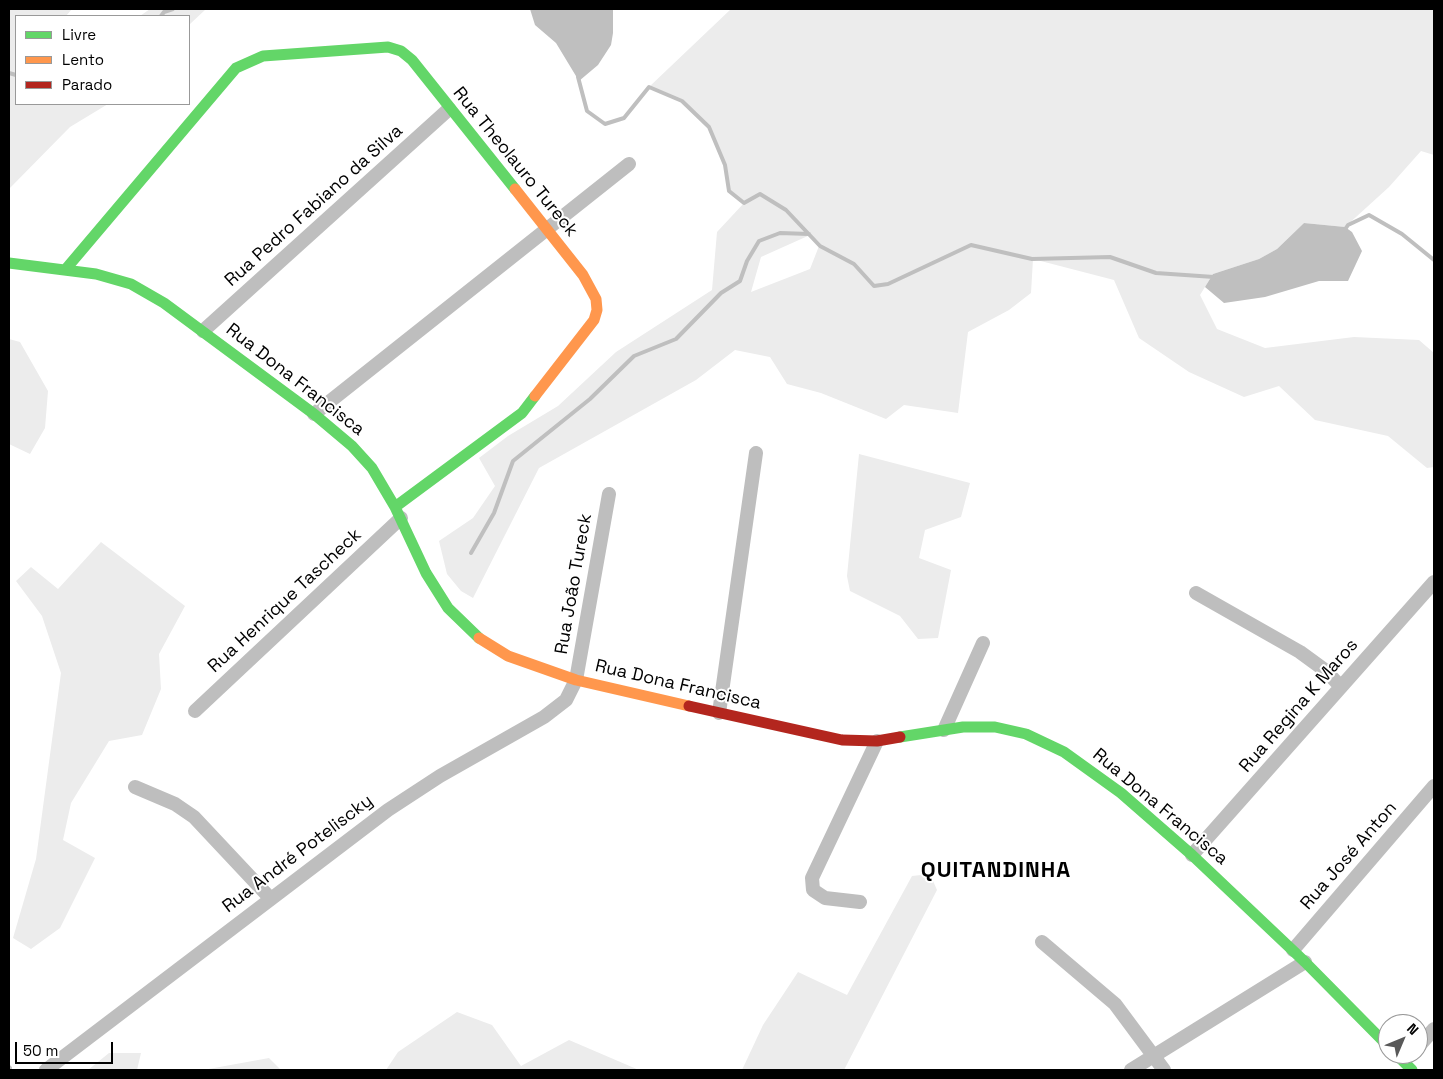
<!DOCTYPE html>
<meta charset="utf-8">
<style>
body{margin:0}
#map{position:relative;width:1443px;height:1079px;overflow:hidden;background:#fff;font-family:"Space Grotesk",sans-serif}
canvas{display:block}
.frame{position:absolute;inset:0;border:10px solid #000;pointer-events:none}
.legend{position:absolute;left:15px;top:15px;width:175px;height:90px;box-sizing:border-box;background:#fff;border:1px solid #999;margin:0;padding:6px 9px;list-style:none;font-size:15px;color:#000}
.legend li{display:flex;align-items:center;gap:10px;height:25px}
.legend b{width:25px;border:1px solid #999}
.north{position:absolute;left:1378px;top:1014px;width:50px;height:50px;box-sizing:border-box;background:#fff;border:1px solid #999;border-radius:50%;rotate:45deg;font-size:14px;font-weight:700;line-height:20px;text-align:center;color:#000}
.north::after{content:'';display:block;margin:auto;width:18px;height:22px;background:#595959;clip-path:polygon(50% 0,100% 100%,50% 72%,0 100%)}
.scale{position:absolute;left:15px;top:1042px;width:98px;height:22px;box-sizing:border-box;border:2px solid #000;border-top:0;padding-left:6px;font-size:15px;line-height:18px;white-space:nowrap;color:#000;-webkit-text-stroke:4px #fff;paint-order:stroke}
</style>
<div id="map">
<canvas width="1443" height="1079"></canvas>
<div class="frame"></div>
<ul class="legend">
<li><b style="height:6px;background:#63d668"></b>Livre</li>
<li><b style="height:6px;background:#ff974d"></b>Lento</li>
<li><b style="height:6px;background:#b3261e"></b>Parado</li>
</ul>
<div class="north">N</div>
<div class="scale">50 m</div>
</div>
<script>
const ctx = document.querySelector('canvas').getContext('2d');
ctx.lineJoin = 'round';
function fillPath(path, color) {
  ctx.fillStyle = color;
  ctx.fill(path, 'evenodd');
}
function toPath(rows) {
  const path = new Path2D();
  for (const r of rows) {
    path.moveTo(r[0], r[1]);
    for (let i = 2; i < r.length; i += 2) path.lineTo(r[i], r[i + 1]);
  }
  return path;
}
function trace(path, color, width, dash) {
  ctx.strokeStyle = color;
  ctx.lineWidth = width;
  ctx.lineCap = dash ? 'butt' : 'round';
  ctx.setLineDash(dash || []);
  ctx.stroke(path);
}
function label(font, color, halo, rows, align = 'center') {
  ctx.font = font + ' "Space Grotesk",sans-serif';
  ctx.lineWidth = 4;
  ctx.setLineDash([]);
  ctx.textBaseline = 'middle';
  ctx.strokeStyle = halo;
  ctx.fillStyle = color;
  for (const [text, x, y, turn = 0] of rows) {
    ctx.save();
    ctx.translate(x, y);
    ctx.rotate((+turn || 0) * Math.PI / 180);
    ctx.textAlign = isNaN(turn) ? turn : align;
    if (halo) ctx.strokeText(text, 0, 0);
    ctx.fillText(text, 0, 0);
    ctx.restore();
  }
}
const green = toPath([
 [9,9,72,9,66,16,16,16,16,104,108,104,70,127,9,189],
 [150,9,206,9,189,25,189,16,140,16],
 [731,9,1434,9,1434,155,1421,151,1389,187,1345,227,1304,223,1277,249,1259,259,1213,274,1200,295,1217,329,1265,348,1354,337,1419,340,1434,353,1434,467,1427,468,1388,436,1315,420,1279,386,1244,397,1189,372,1139,338,1114,280,1033,259,1031,293,1009,310,968,332,958,413,904,405,886,419,821,393,787,384,770,357,735,350,696,380,539,468,473,598,461,591,447,574,439,541,473,518,495,486,479,458,508,436,558,406,616,352,712,290,717,232,744,203,729,191,725,165,709,127,682,101,649,87],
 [810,235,819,246,810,269,751,292,761,257],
 [9,339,20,342,48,391,45,428,30,454,9,444],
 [859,454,970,483,961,517,925,530,919,558,951,570,938,638,918,639,900,616,850,591,847,576],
 [101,542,185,606,159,654,161,689,142,735,109,741,71,803,63,840,95,858,60,928,31,949,13,938,36,859,61,673,42,616,16,581,31,567,58,589],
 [930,874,937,890,844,1070,742,1070,763,1025,798,972,847,995,912,876],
 [457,1012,492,1025,521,1066,569,1040,639,1070,386,1070,398,1052],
 [109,1053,141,1053,137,1070,88,1070],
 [269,1058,281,1070,203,1070]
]);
const water = toPath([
 [530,9,613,9,613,33,611,45,598,65,579,81,556,43,535,25],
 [1304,223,1345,227,1352,232,1362,251,1348,281,1319,281,1265,297,1224,303,1205,287,1213,274,1259,259,1277,249]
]);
const stream = toPath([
 [161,16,164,12,173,9],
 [9,73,16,75],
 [578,77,587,111,605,124,624,118,649,87,682,101,709,127,725,165,729,191,744,203,760,194,786,210,820,246,854,264,874,286,888,284,971,245,1032,259,1110,257,1156,273,1214,277],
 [1344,231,1348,225,1369,215,1402,234,1434,260],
 [471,553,494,513,513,461,590,399,634,356,676,339,721,293,740,281,747,261,759,241,780,233,809,234],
 [9,1067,10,1068]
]);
const street = toPath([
 [203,331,449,109],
 [314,414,629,164],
 [1196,593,1300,652,1326,671,1341,687],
 [195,711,401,518],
 [719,713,756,453],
 [944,730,983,643],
 [135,787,175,804,194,817,270,898],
 [1192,855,1434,582],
 [860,902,825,898,813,890,812,878,877,741],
 [1042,942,1115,1004,1164,1070],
 [1293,950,1434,786],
 [1418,1047,1434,1029],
 [46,1070,388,810,440,776,544,717,566,700,576,680,609,494],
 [1131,1070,1305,962]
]);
const fast = toPath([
 [9,263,96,274,131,284,164,303,314,414,352,446,372,468,395,507,426,573,448,608,479,638],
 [65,270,236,68,263,56,388,47,401,51,412,60,515,189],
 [395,507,522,413,535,396],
 [900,737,963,727,995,727,1026,734,1064,752,1121,793,1192,855,1305,962,1388,1046],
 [1396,1054,1412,1070]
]);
const slow = toPath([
 [515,189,583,275,596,299,597,310,594,320,535,396],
 [479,638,508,656,576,680,689,706]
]);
const jam = toPath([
 [689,706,842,740,877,741,900,737]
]);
const streetNames = [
 ["Rua Theolauro Tureck",515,162,51],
 ["Rua Pedro Fabiano da Silva",314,206,-42],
 ["Rua Dona Francisca",295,380,38],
 ["Rua João Tureck",574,584,-80],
 ["Rua Henrique Tascheck",285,601,-43],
 ["Rua Dona Francisca",678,685,13],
 ["Rua Regina K Maros",1299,706,-49],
 ["Rua Dona Francisca",1160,807,40],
 ["Rua André Poteliscky",298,854,-37],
 ["Rua José Anton",1349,856,-49]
];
const districtNames = [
 ["QUITANDINHA",996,871]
];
fillPath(green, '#ececec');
fillPath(water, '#bfbfbf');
trace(stream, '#bfbfbf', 4);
trace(street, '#bebebe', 14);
trace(fast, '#63d668', 11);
trace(slow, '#ff974d', 11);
trace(jam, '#b3261e', 11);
label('18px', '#000', '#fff', streetNames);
ctx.letterSpacing = '1px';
label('bold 22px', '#000', '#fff', districtNames);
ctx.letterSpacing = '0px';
</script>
